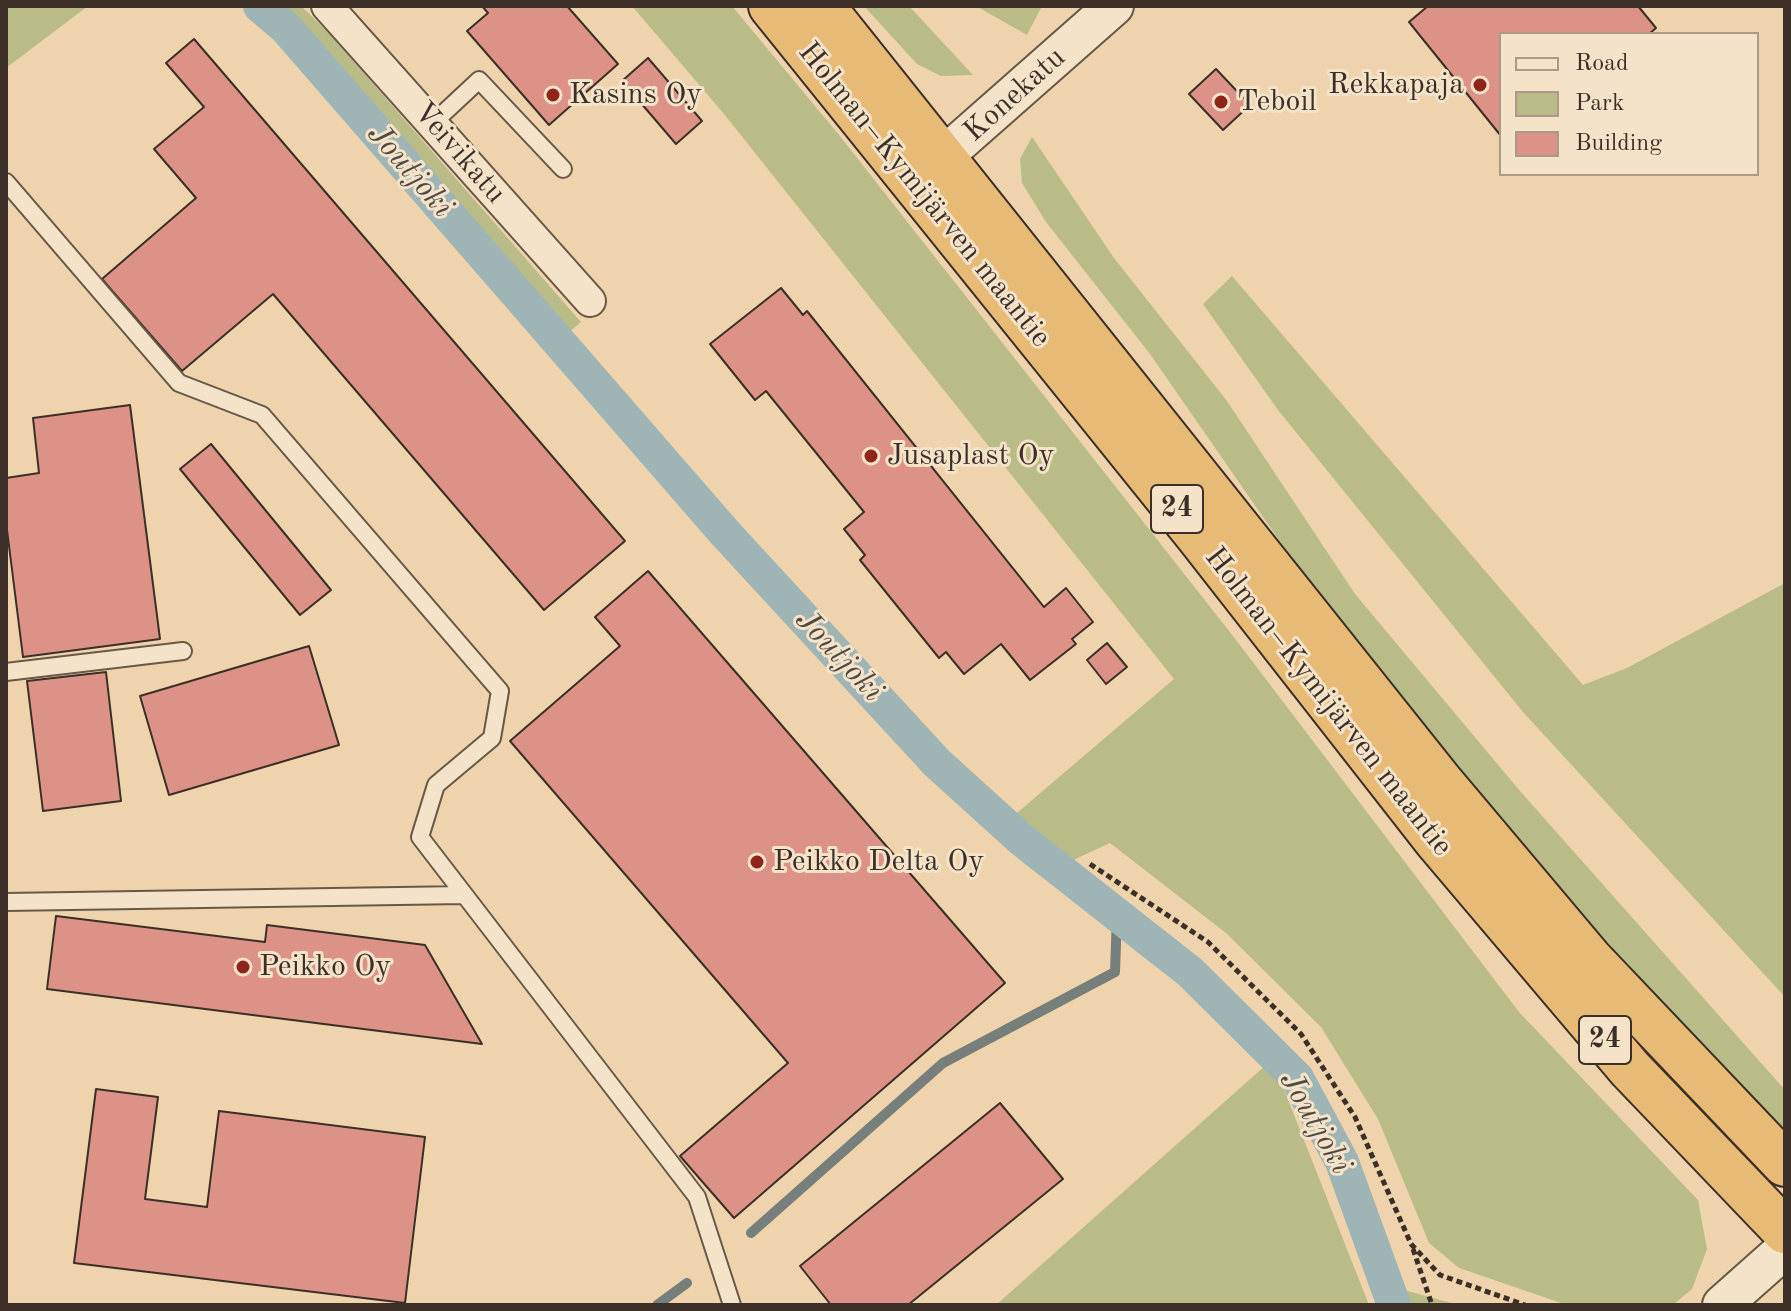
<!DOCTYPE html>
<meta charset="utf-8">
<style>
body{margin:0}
#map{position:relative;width:1791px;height:1311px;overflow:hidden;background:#eed3ac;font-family:"Old Standard TT",serif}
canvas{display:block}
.frame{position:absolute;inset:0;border:8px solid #3b2f27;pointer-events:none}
.legend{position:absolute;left:1499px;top:32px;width:260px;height:144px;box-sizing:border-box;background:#f4e2c9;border:2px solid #aa9a88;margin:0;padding:10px 14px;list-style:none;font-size:24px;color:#3b2f27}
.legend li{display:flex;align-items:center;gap:16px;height:40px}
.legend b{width:40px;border:2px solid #aa9a88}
</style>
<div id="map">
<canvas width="1791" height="1311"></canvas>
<div class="frame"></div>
<ul class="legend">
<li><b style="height:10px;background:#f4e2c9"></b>Road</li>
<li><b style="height:22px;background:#babc88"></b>Park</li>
<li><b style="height:22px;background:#dd9287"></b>Building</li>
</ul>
</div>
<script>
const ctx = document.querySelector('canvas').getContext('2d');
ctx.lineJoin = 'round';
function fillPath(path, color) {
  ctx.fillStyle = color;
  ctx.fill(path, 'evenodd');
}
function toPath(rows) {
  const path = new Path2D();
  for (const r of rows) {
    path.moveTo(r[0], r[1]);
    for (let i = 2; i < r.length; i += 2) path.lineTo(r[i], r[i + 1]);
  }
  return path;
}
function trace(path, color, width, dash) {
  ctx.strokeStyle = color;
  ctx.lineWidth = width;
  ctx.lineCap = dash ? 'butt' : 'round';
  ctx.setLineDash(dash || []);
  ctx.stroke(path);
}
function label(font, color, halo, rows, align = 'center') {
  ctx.font = font + ' "Old Standard TT",serif';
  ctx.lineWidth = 6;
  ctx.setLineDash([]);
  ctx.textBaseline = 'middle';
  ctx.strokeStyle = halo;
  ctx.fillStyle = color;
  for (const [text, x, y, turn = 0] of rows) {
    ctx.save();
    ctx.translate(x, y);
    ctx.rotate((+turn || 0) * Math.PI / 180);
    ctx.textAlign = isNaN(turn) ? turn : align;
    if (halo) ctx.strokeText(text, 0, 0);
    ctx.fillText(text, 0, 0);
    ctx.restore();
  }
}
const green = toPath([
 [6,6,88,6,6,68],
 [269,6,301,6,328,32,581,322,567,334,293,26],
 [632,6,732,6,839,135,1233,636,1519,1012,1698,1200,1707,1249,1692,1289,1673,1305,1567,1305,1459,1268,1429,1243,1378,1119,1321,1027,1226,933,1110,843,1067,863,1011,818,1174,679,724,114],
 [864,6,909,6,973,75,941,76,917,64],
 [976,6,1042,6,1027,35],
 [1032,137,1114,258,1227,401,1355,594,1520,791,1785,1090,1785,1133,1593,935,1460,776,1288,553,1150,354,1046,222,1022,183,1020,159],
 [1232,276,1583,685,1627,668,1785,583,1785,997,1523,712,1278,410,1203,304],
 [1266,1065,1285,1092,1369,1305,996,1305],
 [1400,1289,1459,1305,1407,1305]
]);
const stream = toPath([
 [751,1233,943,1063,1115,972,1117,915],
 [657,1305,687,1283]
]);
const canal = toPath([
 [260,6,286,28,725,533,937,763,1022,840,1190,972,1297,1078,1342,1162,1394,1305]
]);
const building = toPath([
 [482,6,567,6,618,64,549,125,467,31,488,13,482,6],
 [1428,6,1638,6,1656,28,1649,34,1501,34,1501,136,1409,22,1428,6],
 [194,39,625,541,544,610,273,294,182,371,102,279,196,198,154,149,204,107,166,63,194,39],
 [648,58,702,121,676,144,622,81,648,58],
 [1216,69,1250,105,1223,130,1189,94,1216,69],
 [781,288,803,315,807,311,1044,607,1066,588,1093,622,1072,639,1076,644,1030,680,1001,644,964,674,946,652,939,658,860,560,865,555,844,529,864,512,766,391,755,400,710,344,781,288],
 [130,405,160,639,23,657,6,522,6,478,39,473,33,418,130,405],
 [211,444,331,590,300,615,180,469,211,444],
 [648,571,1005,983,734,1218,680,1156,788,1063,510,741,620,646,595,617,648,571],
 [1107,643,1127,667,1106,684,1087,660,1107,643],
 [309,646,339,745,169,795,140,696,309,646],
 [106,672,121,801,43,811,27,681,106,672],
 [56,916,265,942,267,925,425,945,482,1044,47,989,56,916],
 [96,1089,158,1097,145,1199,207,1207,219,1111,425,1137,405,1303,74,1263,96,1089],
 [1000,1103,1063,1179,908,1305,831,1305,800,1266,1000,1103]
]);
const path = toPath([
 [1090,864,1208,942,1301,1034,1355,1117,1411,1244,1440,1275,1525,1305],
 [1413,1249,1432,1305]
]);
const service = toPath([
 [433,123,479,80,563,169],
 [6,182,179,383,262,415,500,691,492,738,436,785,420,837,697,1197,732,1305],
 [6,672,183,651],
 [6,902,464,895]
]);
const minor = toPath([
 [327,6,590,301]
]);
const tertiary = toPath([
 [920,177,1114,6],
 [1722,1305,1785,1249]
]);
const trunk = toPath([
 [771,6,1199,537,1436,840,1630,1069,1785,1231],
 [822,6,1440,781,1590,959,1785,1164]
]);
const markers = [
 [1480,85,8,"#8f2418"],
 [553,95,8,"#8f2418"],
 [1221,102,8,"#8f2418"],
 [871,456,8,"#8f2418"],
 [757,862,8,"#8f2418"],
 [243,967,8,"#8f2418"]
];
const shields = [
 [1177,509,52],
 [1605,1040,52]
];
const shieldNames = [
 ["24",1177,509],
 ["24",1605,1040]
];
const poiNames = [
 ["Rekkapaja",1464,85,"right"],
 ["Kasins Oy",569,95],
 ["Teboil",1237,102],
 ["Jusaplast Oy",887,456],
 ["Peikko Delta Oy",773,862],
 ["Peikko Oy",259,967]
];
const streetNames = [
 ["Konekatu",1015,95,-42],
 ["Veivikatu",459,153,49],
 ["Holman–Kymijärven maantie",924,195,51],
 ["Holman–Kymijärven maantie",1328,702,52]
];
const waterNames = [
 ["Joutjoki",410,171,49],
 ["Joutjoki",839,656,47],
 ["Joutjoki",1315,1123,60]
];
fillPath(green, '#babc88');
trace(stream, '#777f7c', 10);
trace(canal, '#9fb5b5', 34);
fillPath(building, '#dd9287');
trace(building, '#3b2f27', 2);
trace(service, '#685848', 20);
trace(minor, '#685848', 34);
trace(tertiary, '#685848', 42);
trace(trunk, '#3b2f27', 48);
trace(path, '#3b2f27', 5, [6, 4]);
trace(service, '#f4e2c9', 16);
trace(minor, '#f4e2c9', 30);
trace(tertiary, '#f4e2c9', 38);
trace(trunk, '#e7ba76', 44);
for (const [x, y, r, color] of markers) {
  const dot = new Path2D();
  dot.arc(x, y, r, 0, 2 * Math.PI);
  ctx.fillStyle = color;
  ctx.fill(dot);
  trace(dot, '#f4e2c9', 3);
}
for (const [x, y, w] of shields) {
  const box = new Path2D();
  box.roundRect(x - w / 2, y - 24, w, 48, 6);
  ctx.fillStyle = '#f4e2c9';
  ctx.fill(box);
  trace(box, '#3b2f27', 2);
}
label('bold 28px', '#3b2f27', null, shieldNames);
label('30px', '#3b2f27', '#f4e2c9', poiNames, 'left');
label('30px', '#3b2f27', '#f4e2c9', streetNames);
label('italic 32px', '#4f4a43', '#f4e2c9', waterNames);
</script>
